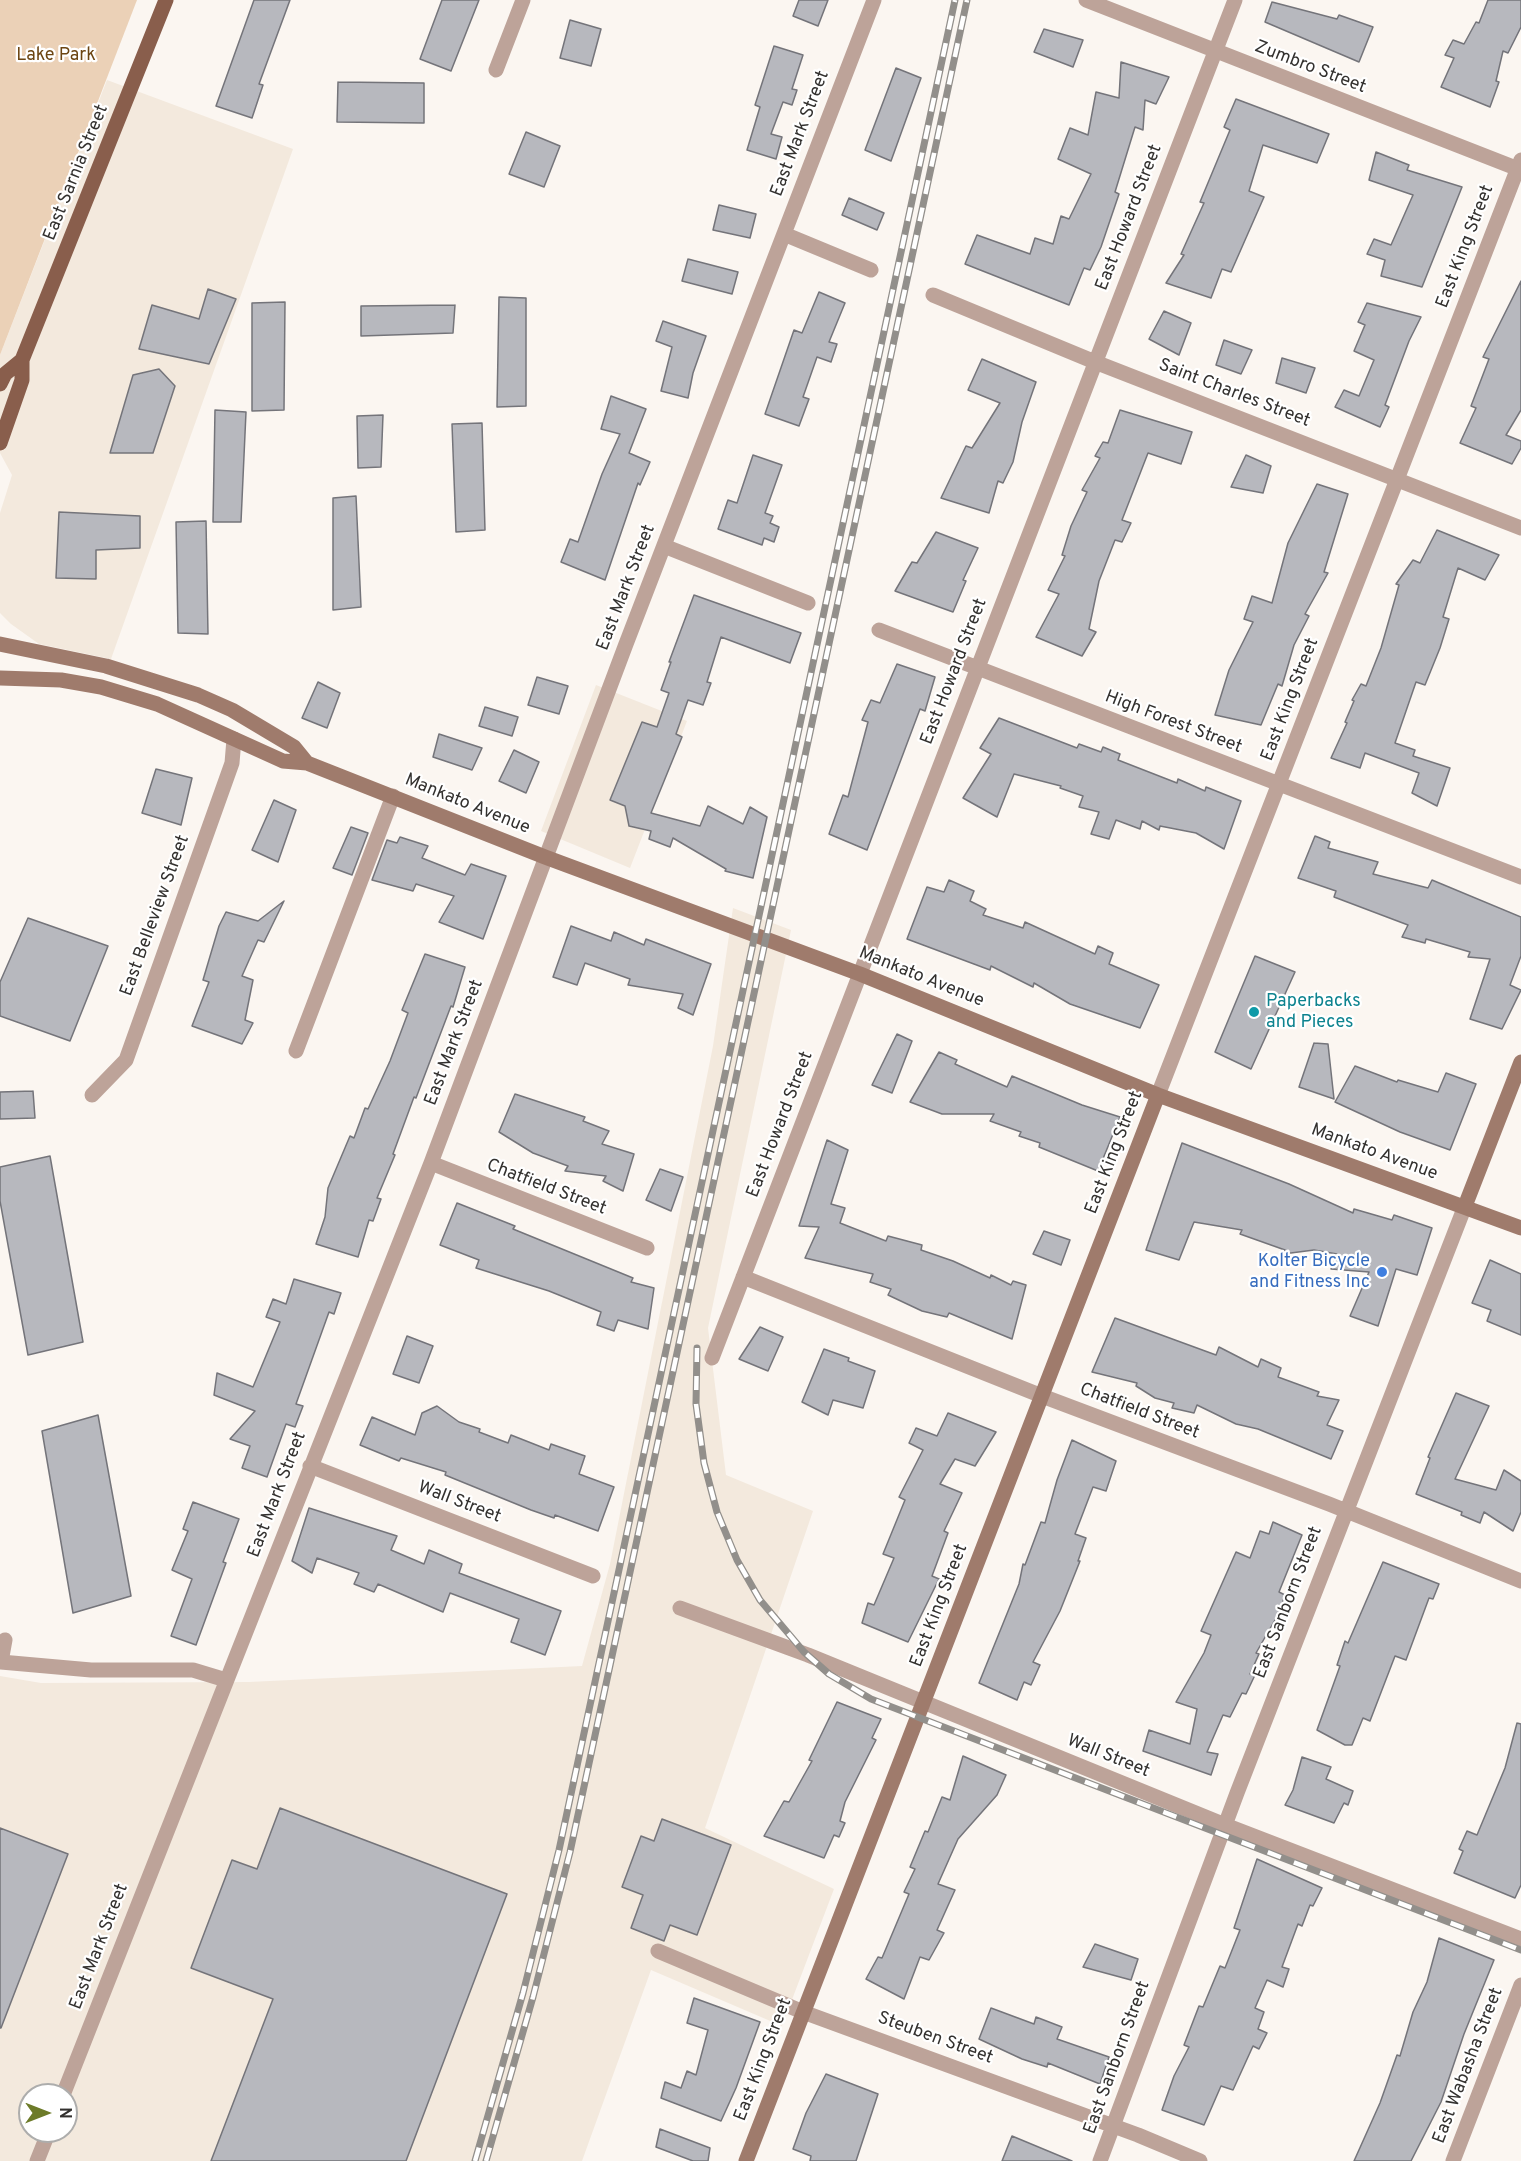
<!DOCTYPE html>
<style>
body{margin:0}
#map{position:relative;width:1521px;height:2161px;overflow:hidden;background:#fbf6f1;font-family:Overpass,sans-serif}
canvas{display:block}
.north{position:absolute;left:18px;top:2083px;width:60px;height:60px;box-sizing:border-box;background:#fff;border:2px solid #adadac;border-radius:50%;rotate:90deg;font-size:16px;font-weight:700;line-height:24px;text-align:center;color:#33312f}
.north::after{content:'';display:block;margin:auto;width:21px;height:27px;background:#6d7b29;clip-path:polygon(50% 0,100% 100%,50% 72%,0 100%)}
</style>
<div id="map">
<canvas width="1521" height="2161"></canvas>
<div class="north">N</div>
</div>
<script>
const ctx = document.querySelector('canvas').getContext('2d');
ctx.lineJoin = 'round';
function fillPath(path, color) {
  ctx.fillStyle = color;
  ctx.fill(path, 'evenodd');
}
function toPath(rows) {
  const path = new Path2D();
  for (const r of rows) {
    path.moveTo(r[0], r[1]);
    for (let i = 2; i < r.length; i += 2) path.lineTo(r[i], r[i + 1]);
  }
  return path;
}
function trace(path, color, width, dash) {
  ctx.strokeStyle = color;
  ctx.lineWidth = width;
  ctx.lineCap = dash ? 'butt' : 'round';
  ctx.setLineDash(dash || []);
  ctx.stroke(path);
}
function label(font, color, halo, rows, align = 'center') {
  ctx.font = font + ' Overpass,sans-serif';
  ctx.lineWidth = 4.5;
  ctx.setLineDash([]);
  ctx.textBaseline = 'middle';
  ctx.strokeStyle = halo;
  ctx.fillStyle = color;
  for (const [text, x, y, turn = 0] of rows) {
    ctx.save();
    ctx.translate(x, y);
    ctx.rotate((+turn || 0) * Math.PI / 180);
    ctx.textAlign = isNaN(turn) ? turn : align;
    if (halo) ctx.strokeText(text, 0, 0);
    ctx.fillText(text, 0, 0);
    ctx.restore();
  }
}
const built = toPath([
 [107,80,293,149,111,659,39,644,11,624,0,613,0,513,12,475,0,453,0,355],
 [596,685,687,721,630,868,541,831],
 [733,908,791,930,708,1328,726,1475,813,1511,705,1828,834,1889,782,2026,651,1970,582,2161,0,2161,0,1676,41,1683,249,1682,582,1666,610,1564,713,1046],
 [30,2095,66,2095,66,2131,30,2131]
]);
const green = toPath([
 [0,0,137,0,0,355]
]);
const building = toPath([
 [254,0,290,0,259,84,263,85,252,118,216,106,254,0],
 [442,0,479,0,451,71,420,59,442,0],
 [799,0,828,0,818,26,793,16,799,0],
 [1488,0,1521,0,1521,27,1508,53,1503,51,1496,81,1499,82,1490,107,1441,87,1454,58,1445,55,1453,40,1464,44,1476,22,1479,23,1488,0],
 [1272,2,1337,19,1339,15,1373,27,1359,62,1265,22,1272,2],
 [570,20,601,29,591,66,560,58,570,20],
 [1044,29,1083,40,1073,67,1034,52,1044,29],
 [774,46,803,55,792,89,797,90,792,105,783,102,771,134,782,137,776,159,747,150,760,107,755,105,774,46],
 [1121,62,1169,77,1156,104,1145,100,1143,130,1135,127,1115,192,1119,194,1101,247,1090,270,1084,268,1069,305,965,264,977,235,1030,254,1035,238,1053,244,1061,216,1069,219,1091,174,1058,159,1070,128,1088,135,1096,92,1119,98,1121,62],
 [896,68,921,78,891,161,865,150,896,68],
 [338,82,424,83,424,123,337,122,338,82],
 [1236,99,1329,134,1317,163,1263,145,1249,191,1264,197,1231,272,1222,269,1211,298,1166,283,1184,255,1181,254,1204,203,1200,202,1230,130,1224,127,1236,99],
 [526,132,560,146,544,187,509,174,526,132],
 [1376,152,1409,165,1407,170,1462,187,1422,287,1381,276,1385,260,1367,254,1374,239,1391,245,1413,195,1369,180,1376,152],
 [849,198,884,213,877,230,842,215,849,198],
 [719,205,756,214,750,238,713,230,719,205],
 [688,259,738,272,732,294,682,281,688,259],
 [1521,281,1521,410,1506,435,1521,441,1521,448,1512,464,1460,443,1476,408,1471,406,1489,359,1483,357,1521,281],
 [208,289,236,299,209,364,139,349,152,305,199,319,208,289],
 [819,292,845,303,829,342,837,344,831,362,817,357,803,397,809,399,799,426,765,414,794,330,802,333,819,292],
 [499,297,526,298,526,406,497,407,499,297],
 [285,302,284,410,252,411,252,303,285,302],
 [1367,303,1421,317,1409,341,1385,405,1389,407,1380,427,1335,407,1344,390,1359,396,1374,360,1354,351,1365,325,1358,322,1367,303],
 [455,305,453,333,361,336,361,306,455,305],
 [1164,311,1191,323,1179,355,1149,339,1164,311],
 [663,321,706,336,693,373,688,398,661,391,672,347,656,341,663,321],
 [1224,340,1252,350,1241,374,1216,365,1224,340],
 [1282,358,1315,368,1306,393,1276,383,1282,358],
 [982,359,1036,382,1022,422,1013,462,1003,483,998,481,989,513,941,498,966,446,972,448,1000,403,968,390,982,359],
 [159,369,175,386,153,453,110,453,133,375,159,369],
 [611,396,646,409,629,453,650,462,640,485,638,483,605,580,561,562,570,539,578,542,602,474,620,434,601,429,611,396],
 [215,410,246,412,241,522,213,522,215,410],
 [1120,410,1192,432,1181,464,1148,453,1122,520,1131,523,1122,542,1115,540,1099,581,1089,629,1096,632,1082,656,1036,637,1059,594,1048,590,1065,556,1062,555,1071,526,1087,492,1082,490,1100,458,1095,456,1103,442,1108,443,1120,410],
 [383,415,381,467,358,468,357,416,383,415],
 [482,423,485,530,456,532,452,424,482,423],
 [753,455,782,465,765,513,773,516,770,523,779,527,774,542,764,538,762,545,718,529,728,500,737,503,753,455],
 [1246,455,1271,466,1263,493,1231,487,1246,455],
 [1317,484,1348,494,1324,572,1328,573,1305,614,1309,616,1294,645,1282,686,1278,684,1261,725,1215,715,1229,670,1253,622,1244,619,1252,596,1272,603,1288,543,1317,484],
 [356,496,361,607,333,610,333,498,356,496],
 [59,512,140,516,140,548,96,550,96,579,56,578,59,512],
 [206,521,208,634,178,633,176,522,206,521],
 [1437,530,1499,555,1485,580,1458,568,1443,617,1449,619,1440,648,1425,685,1416,682,1395,743,1415,750,1413,756,1450,768,1437,806,1412,793,1419,773,1365,753,1360,768,1331,758,1347,723,1345,722,1354,701,1352,700,1361,684,1366,686,1381,648,1399,585,1396,584,1413,560,1420,563,1437,530],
 [936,532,978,548,963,580,966,581,953,612,895,591,912,562,917,563,936,532],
 [694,595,801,633,790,663,721,637,707,682,711,683,703,705,688,700,676,734,682,737,651,813,700,826,708,806,743,824,750,807,767,817,753,878,725,871,726,869,673,838,670,847,649,839,651,831,629,826,625,806,610,800,642,722,657,727,669,693,661,690,671,662,669,662,694,595],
 [897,664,935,677,925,711,920,709,867,850,829,834,843,795,848,797,868,722,862,720,871,700,880,703,897,664],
 [537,677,568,686,559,714,528,705,537,677],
 [318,682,340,693,327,728,302,718,318,682],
 [485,707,518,717,512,736,479,726,485,707],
 [999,718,1077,748,1079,744,1101,752,1103,747,1120,754,1118,760,1177,783,1178,779,1205,791,1206,787,1241,801,1224,849,1196,833,1160,826,1159,830,1142,821,1140,829,1116,820,1109,839,1091,834,1099,812,1079,807,1083,796,1060,788,1061,786,1014,774,997,817,963,798,991,754,980,748,999,718],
 [439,734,482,748,472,770,433,757,439,734],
 [514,750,539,762,526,793,499,781,514,750],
 [156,769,192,778,181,825,142,813,156,769],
 [274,800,296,810,278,862,252,850,274,800],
 [351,827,368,833,352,875,333,868,351,827],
 [1315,836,1330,842,1328,848,1378,862,1373,874,1428,888,1432,880,1521,917,1521,956,1510,985,1521,990,1502,1029,1470,1019,1490,959,1468,957,1470,952,1426,939,1425,943,1402,937,1408,925,1334,897,1336,891,1298,878,1315,836],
 [400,837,428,846,422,858,465,875,471,864,506,876,483,939,439,922,454,896,416,884,413,891,372,880,387,840,397,843,400,837],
 [949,880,974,891,970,901,986,909,983,915,1023,928,1025,922,1095,954,1098,946,1113,953,1109,964,1159,985,1140,1028,1070,1004,1034,983,1033,987,991,966,990,970,907,939,927,887,944,892,949,880],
 [284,901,264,942,258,940,242,976,253,980,245,1020,253,1023,242,1044,192,1026,209,982,203,980,219,926,226,912,258,921,284,901],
 [28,918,108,946,70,1041,0,1016,0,982,28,918],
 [571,926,611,941,614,932,644,945,646,939,711,964,693,1015,678,1008,683,994,628,985,630,979,585,963,577,985,553,977,571,926],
 [425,954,465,967,453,1007,451,1006,416,1098,414,1097,393,1154,395,1155,377,1198,381,1199,373,1221,369,1220,358,1257,316,1244,325,1217,328,1188,350,1136,354,1138,365,1108,368,1109,390,1061,408,1013,402,1010,425,954],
 [1255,956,1295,972,1251,1069,1215,1052,1255,956],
 [897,1034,912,1041,892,1093,872,1085,897,1034],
 [1314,1043,1328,1044,1334,1099,1299,1087,1314,1043],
 [939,1052,957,1060,955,1064,1007,1087,1012,1076,1082,1105,1120,1117,1098,1171,1039,1147,1040,1143,1019,1136,1021,1132,990,1121,994,1114,942,1114,910,1102,939,1052],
 [1355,1066,1397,1082,1398,1080,1438,1092,1446,1073,1476,1084,1450,1150,1400,1132,1335,1102,1355,1066],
 [33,1091,35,1118,0,1119,0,1092,33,1091],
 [515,1094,585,1117,583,1121,609,1131,602,1144,634,1154,623,1191,603,1181,606,1176,565,1171,568,1166,533,1153,499,1132,515,1094],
 [827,1140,848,1150,831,1204,845,1208,840,1223,886,1241,888,1236,922,1245,921,1250,953,1261,990,1278,991,1275,1011,1285,1013,1281,1026,1285,1012,1339,949,1313,947,1317,922,1311,888,1295,891,1289,870,1282,873,1274,805,1258,819,1227,799,1226,827,1140],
 [1182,1143,1289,1184,1353,1213,1354,1209,1392,1220,1394,1215,1432,1228,1417,1275,1396,1269,1378,1326,1350,1316,1369,1272,1331,1269,1337,1254,1314,1250,1283,1254,1285,1250,1240,1234,1242,1230,1194,1222,1179,1260,1146,1250,1182,1143],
 [50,1156,83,1342,28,1355,0,1201,0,1167,50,1156],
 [660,1169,683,1177,671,1211,646,1200,660,1169],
 [457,1203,515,1226,513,1229,633,1278,631,1282,654,1288,648,1329,618,1320,614,1331,597,1325,601,1312,549,1291,476,1268,479,1260,440,1245,457,1203],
 [1044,1231,1070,1240,1061,1265,1033,1254,1044,1231],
 [1490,1260,1521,1274,1521,1335,1487,1321,1491,1310,1472,1303,1490,1260],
 [294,1279,341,1293,334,1314,329,1312,296,1404,303,1406,295,1427,286,1424,267,1477,242,1468,250,1446,230,1439,255,1411,214,1395,217,1373,253,1387,280,1322,266,1317,273,1299,286,1304,294,1279],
 [1115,1318,1216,1355,1219,1347,1258,1367,1261,1359,1281,1368,1278,1377,1319,1392,1317,1396,1339,1400,1327,1425,1343,1431,1331,1459,1258,1429,1236,1424,1197,1405,1194,1413,1172,1408,1174,1403,1155,1398,1136,1386,1137,1383,1092,1372,1115,1318],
 [760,1327,783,1337,768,1371,739,1359,760,1327],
 [407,1336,433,1346,419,1383,393,1374,407,1336],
 [824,1349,849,1358,848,1361,875,1371,863,1408,833,1400,828,1415,802,1402,824,1349],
 [1456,1393,1489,1406,1455,1479,1496,1490,1504,1470,1521,1481,1521,1512,1513,1531,1484,1512,1480,1523,1461,1515,1462,1512,1416,1494,1430,1458,1428,1457,1456,1393],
 [437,1406,459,1422,480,1429,479,1432,508,1443,511,1435,549,1450,551,1444,585,1456,579,1474,614,1487,598,1531,555,1515,554,1518,531,1510,445,1475,446,1472,401,1458,399,1461,360,1445,372,1417,415,1435,422,1413,437,1406],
 [948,1413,996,1432,975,1466,955,1459,940,1484,962,1493,944,1531,948,1533,932,1576,939,1579,908,1642,862,1623,868,1603,874,1605,894,1558,883,1554,905,1500,899,1497,923,1450,909,1443,916,1428,937,1436,948,1413],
 [98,1415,131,1596,73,1613,42,1431,98,1415],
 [1072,1440,1116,1461,1106,1491,1093,1487,1075,1534,1086,1538,1078,1561,1080,1561,1060,1611,1033,1662,1040,1665,1031,1685,1024,1682,1017,1700,979,1683,1019,1584,1023,1564,1025,1565,1041,1522,1045,1523,1057,1480,1072,1440],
 [193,1502,239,1519,223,1562,226,1563,196,1645,171,1636,192,1579,172,1570,188,1531,183,1529,193,1502],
 [309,1508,397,1536,391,1550,424,1564,429,1550,462,1564,459,1573,561,1611,545,1655,511,1642,519,1619,450,1593,443,1612,378,1584,374,1592,354,1584,359,1573,317,1558,312,1573,292,1561,309,1508],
 [1273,1522,1302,1535,1279,1592,1285,1595,1279,1613,1256,1653,1259,1654,1250,1674,1255,1675,1246,1694,1242,1693,1230,1717,1223,1715,1207,1752,1218,1754,1211,1775,1143,1751,1149,1730,1190,1744,1197,1709,1176,1702,1204,1653,1211,1635,1201,1631,1236,1552,1250,1558,1260,1531,1269,1534,1273,1522],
 [1383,1562,1439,1584,1433,1599,1429,1598,1406,1660,1395,1656,1370,1721,1363,1718,1352,1745,1345,1745,1317,1730,1340,1666,1337,1665,1345,1641,1348,1643,1383,1562],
 [837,1702,881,1719,872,1738,876,1740,845,1802,840,1821,845,1823,839,1837,834,1835,824,1858,764,1836,784,1801,789,1802,812,1761,809,1760,837,1702],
 [1517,1723,1521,1724,1521,1885,1515,1898,1454,1873,1463,1851,1459,1849,1467,1831,1477,1835,1505,1768,1517,1723],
 [963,1756,1006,1775,997,1795,958,1839,938,1884,955,1890,937,1930,944,1933,929,1960,920,1957,904,1999,866,1979,878,1957,882,1958,909,1894,904,1892,915,1869,910,1867,925,1831,928,1832,942,1797,950,1800,963,1756],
 [1302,1757,1331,1767,1326,1779,1353,1791,1348,1805,1344,1803,1334,1823,1285,1805,1293,1790,1302,1757],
 [280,1808,507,1894,406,2161,211,2161,273,1999,191,1968,232,1860,257,1869,280,1808],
 [662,1819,731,1845,697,1935,670,1925,664,1941,631,1928,643,1895,622,1887,641,1836,654,1841,662,1819],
 [0,1828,68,1854,1,2028,0,2028,0,1828],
 [1257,1859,1322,1888,1313,1906,1310,1905,1302,1926,1298,1924,1282,1967,1289,1969,1283,1987,1267,1980,1255,2008,1264,2012,1258,2029,1267,2033,1259,2049,1253,2046,1233,2090,1221,2086,1204,2125,1162,2110,1174,2076,1189,2047,1184,2045,1199,2006,1203,2007,1220,1966,1225,1968,1240,1930,1234,1928,1257,1859],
 [1439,1938,1494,1960,1464,2034,1441,2102,1411,2161,1354,2161,1380,2103,1397,2055,1400,2056,1413,2012,1427,1982,1439,1938],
 [1095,1944,1138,1959,1131,1980,1083,1967,1095,1944],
 [694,1998,760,2022,736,2088,721,2121,661,2098,665,2082,681,2088,687,2071,696,2075,708,2030,687,2023,694,1998],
 [991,2008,1034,2024,1036,2017,1062,2027,1057,2039,1109,2057,1100,2084,1048,2063,1047,2067,1022,2059,979,2039,991,2008],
 [826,2074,878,2094,856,2161,810,2161,811,2156,793,2149,806,2113,826,2074],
 [660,2129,710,2148,708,2161,693,2161,656,2147,660,2129],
 [1012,2136,1072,2161,1002,2161,1012,2136]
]);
const street = toPath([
 [1086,0,1521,170],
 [496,70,523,0],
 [784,234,871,270],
 [933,295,1095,362,1521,528],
 [664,546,808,603],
 [879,630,1521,877],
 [296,1051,393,796],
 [92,1095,126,1060,232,763,234,739],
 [1158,1095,1521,160],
 [431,1163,647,1248],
 [743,1277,1042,1396,1329,1504,1521,1581],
 [712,1358,1235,0],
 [310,1466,593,1576],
 [680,1608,808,1655,1225,1825,1521,1939],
 [5,1640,1,1662,91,1670,193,1670,226,1680],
 [658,1951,803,2012,1138,2135,1200,2161],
 [63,2095,431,1163,626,644,874,0],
 [37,2161,49,2131],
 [1100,2161,1237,1793,1465,1206],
 [1453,2161,1521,1985]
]);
const secondary = toPath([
 [0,644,106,666,198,695,232,710,294,747,307,763],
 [0,678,61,680,101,687,157,704,283,761,307,763,545,857,860,974,1158,1095,1521,1228],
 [1465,1206,1521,1062],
 [746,2161,1158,1095]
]);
const primary = toPath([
 [0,384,5,374,22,360],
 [0,443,22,380,22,360,166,0]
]);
const rail = toPath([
 [697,1348,696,1404,704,1463,717,1512,737,1560,760,1600,804,1652,829,1674,871,1699,1521,1950],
 [475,2161,523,1993,559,1850,955,0],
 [486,2161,533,1997,570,1852,967,0]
]);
const markers = [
 [1254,1012,6,"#0f9aa8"],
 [1382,1272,6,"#3f7fe0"]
];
const parkNames = [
 ["Lake Park",56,56]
];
const streetNames = [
 ["Zumbro Street",1310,68,21],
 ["East Mark Street",801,134,-69],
 ["East Sarnia Street",77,173,-68],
 ["East Howard Street",1130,218,-69],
 ["East King Street",1466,247,-69],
 ["Saint Charles Street",1234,394,21],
 ["East Mark Street",627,588,-69],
 ["East Howard Street",955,672,-69],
 ["East King Street",1291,700,-69],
 ["High Forest Street",1173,723,21],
 ["Mankato Avenue",467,805,22],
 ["East Belleview Street",156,916,-70],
 ["Mankato Avenue",921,978,22],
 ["East Mark Street",455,1043,-69],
 ["East Howard Street",781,1125,-69],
 ["East King Street",1115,1153,-69],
 ["Mankato Avenue",1374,1153,20],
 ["Chatfield Street",546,1188,21],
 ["Chatfield Street",1139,1412,21],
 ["East Mark Street",278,1495,-69],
 ["Wall Street",459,1503,21],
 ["East Sanborn Street",1289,1603,-69],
 ["East King Street",940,1606,-69],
 ["Wall Street",1108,1757,22],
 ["East Mark Street",100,1947,-69],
 ["Steuben Street",935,2039,20],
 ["East Sanborn Street",1118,2058,-70],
 ["East King Street",764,2060,-69],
 ["East Wabasha Street",1469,2066,-69]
];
const cultureNames = [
 ["Paperbacks",1266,1002],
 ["and Pieces",1266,1023]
];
const shopNames = [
 ["Kolter Bicycle",1370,1262],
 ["and Fitness Inc",1370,1283]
];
fillPath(built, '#f3e9dd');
fillPath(green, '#ebd1b7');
fillPath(building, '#b7b8be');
trace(building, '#74747a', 1.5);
trace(street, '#bda399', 15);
trace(secondary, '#9f7b6c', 15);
trace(primary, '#895e4c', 15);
trace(rail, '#928f8b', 7);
trace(rail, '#fff', 4.5, [14]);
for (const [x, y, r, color] of markers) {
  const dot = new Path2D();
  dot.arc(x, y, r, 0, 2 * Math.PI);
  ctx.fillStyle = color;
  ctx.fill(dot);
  trace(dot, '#fff', 2);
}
label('18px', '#6c4512', '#fff', parkNames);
label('18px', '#33312f', '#fff', streetNames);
label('18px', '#0d838f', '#fff', cultureNames, 'left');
label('18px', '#366cbe', '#fff', shopNames, 'right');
</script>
